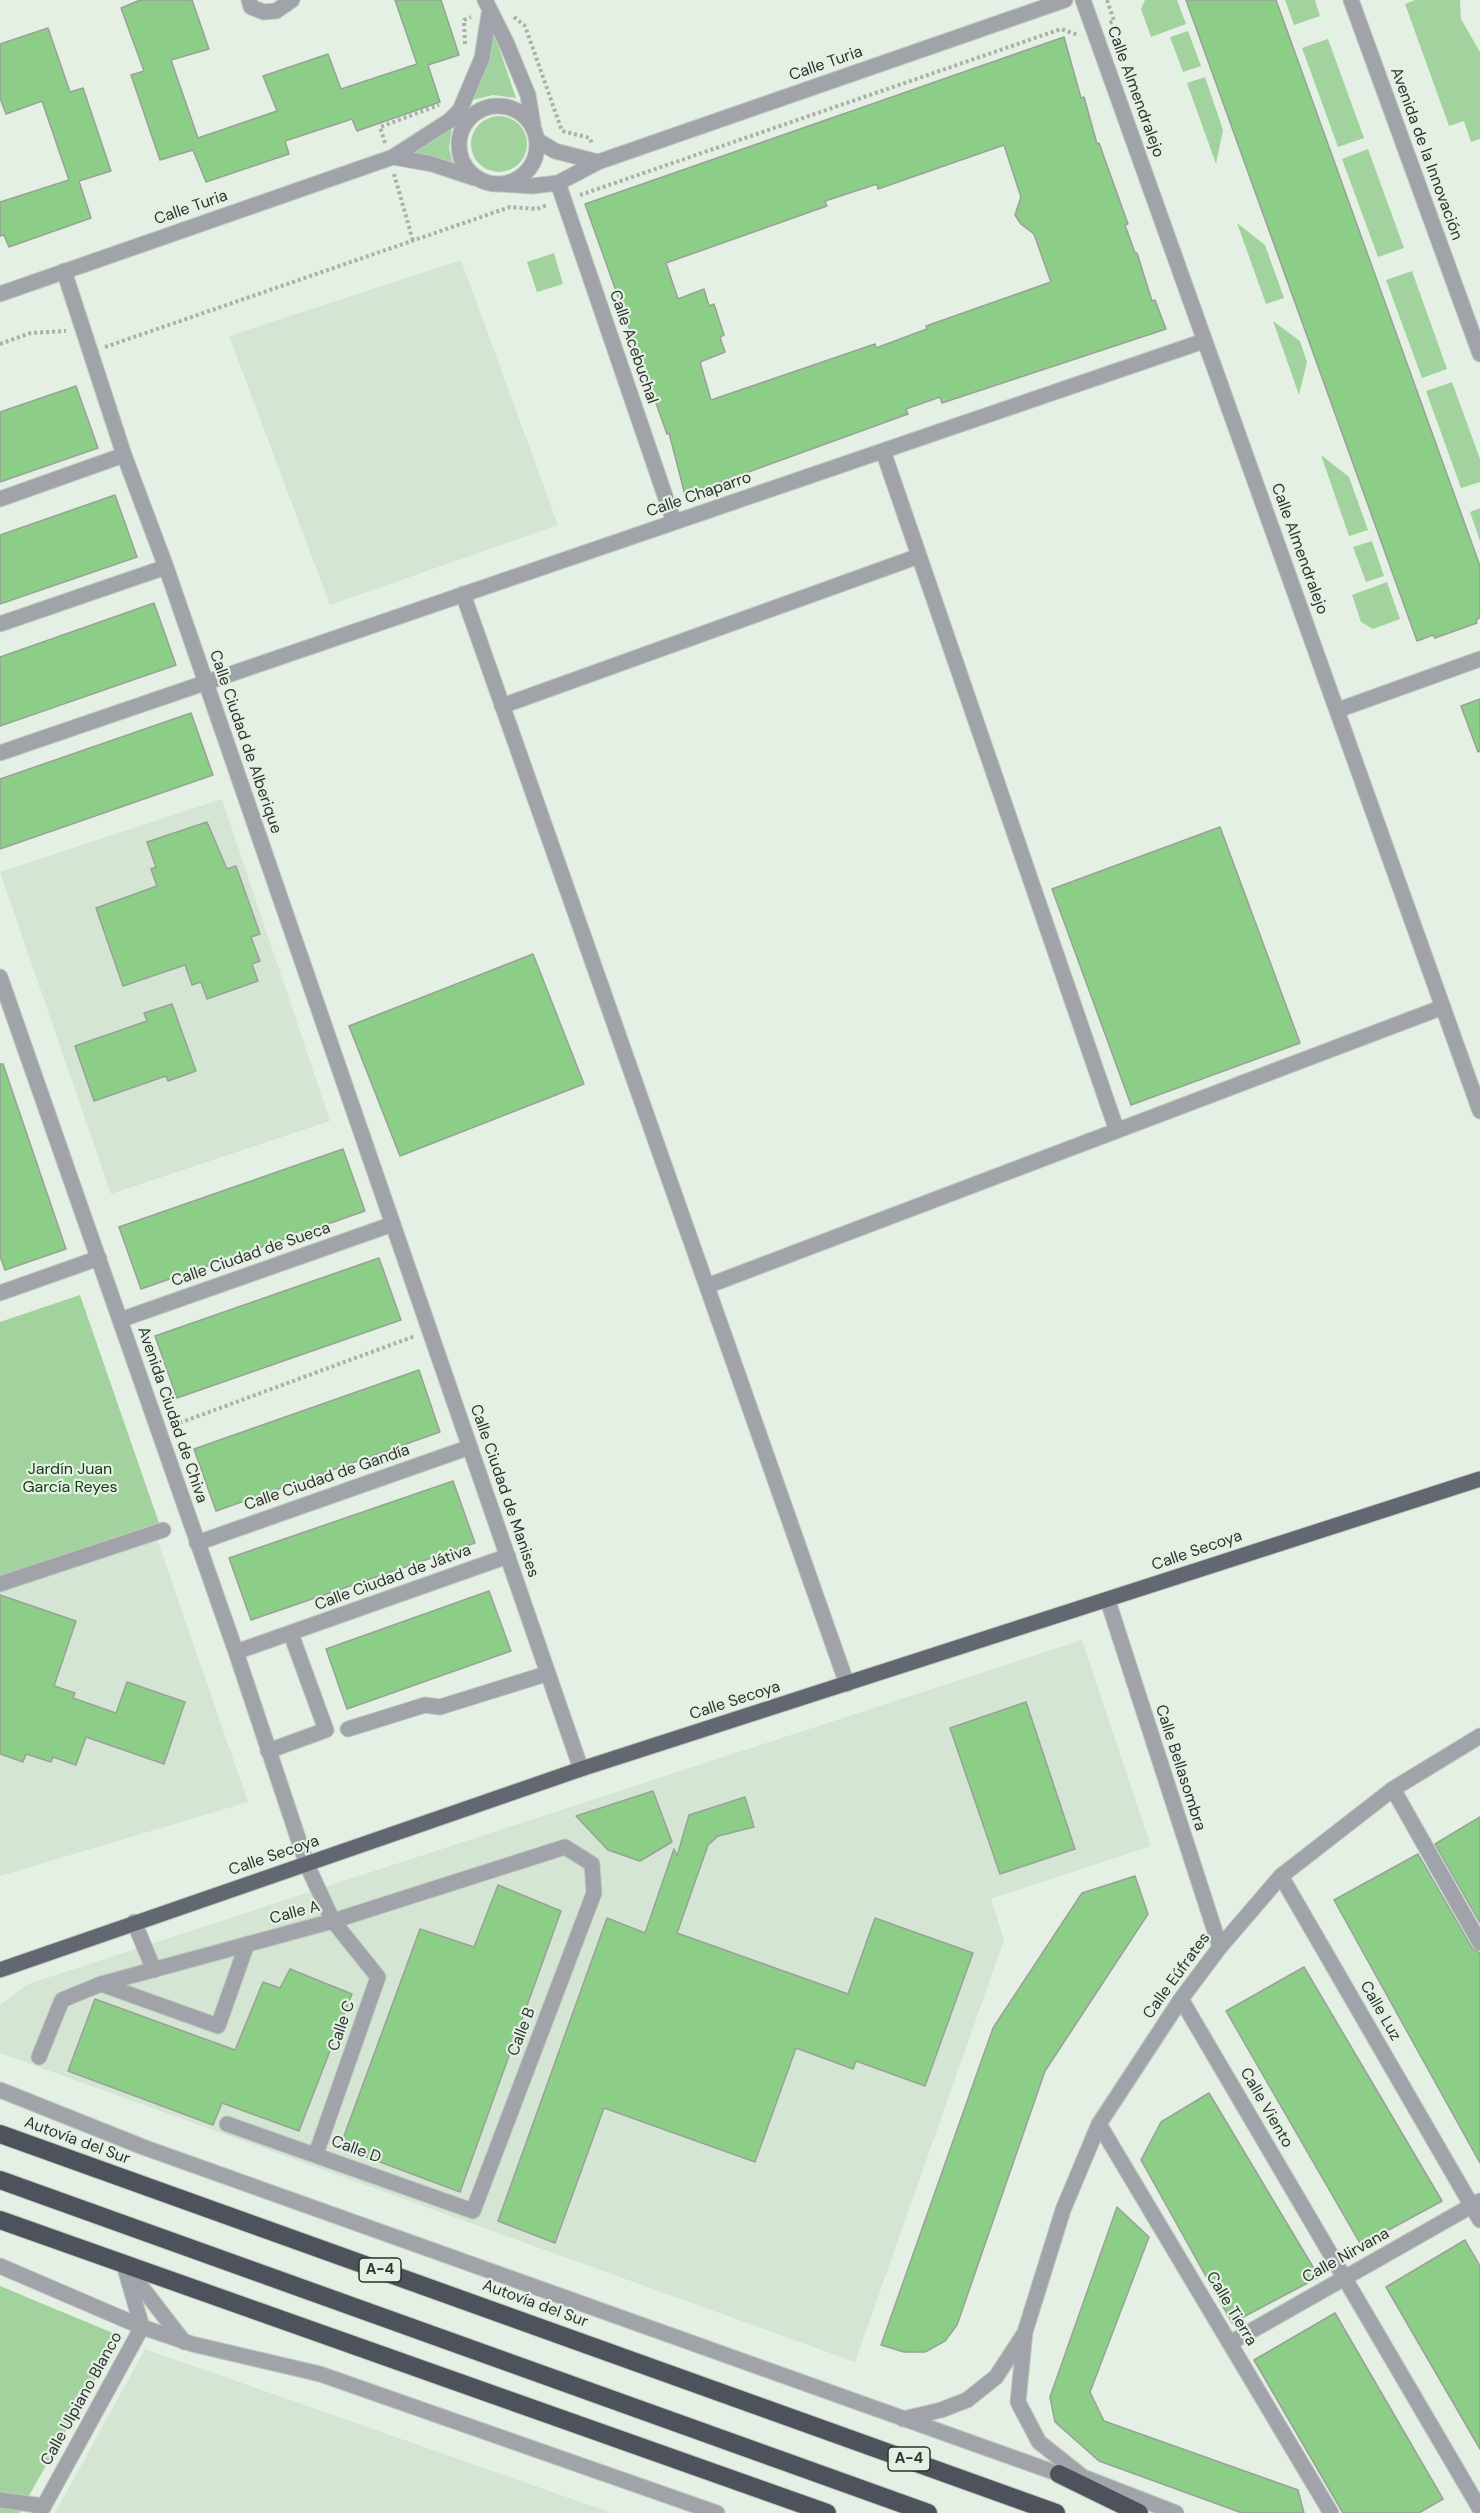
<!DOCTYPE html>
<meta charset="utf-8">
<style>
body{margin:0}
canvas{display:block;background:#e4f0e3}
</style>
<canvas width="1480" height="2513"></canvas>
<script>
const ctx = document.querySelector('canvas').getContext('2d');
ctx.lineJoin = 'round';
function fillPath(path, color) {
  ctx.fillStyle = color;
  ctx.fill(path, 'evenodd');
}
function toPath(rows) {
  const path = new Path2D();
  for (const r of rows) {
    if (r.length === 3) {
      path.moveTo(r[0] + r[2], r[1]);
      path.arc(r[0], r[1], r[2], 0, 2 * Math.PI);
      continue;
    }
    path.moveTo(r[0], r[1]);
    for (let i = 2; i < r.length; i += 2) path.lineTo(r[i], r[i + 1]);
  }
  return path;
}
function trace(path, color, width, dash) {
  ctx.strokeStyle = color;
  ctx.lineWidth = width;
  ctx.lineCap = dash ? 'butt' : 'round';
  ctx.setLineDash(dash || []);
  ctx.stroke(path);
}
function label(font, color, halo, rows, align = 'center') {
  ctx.font = font + ' "DM Sans",sans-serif';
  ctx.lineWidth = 4.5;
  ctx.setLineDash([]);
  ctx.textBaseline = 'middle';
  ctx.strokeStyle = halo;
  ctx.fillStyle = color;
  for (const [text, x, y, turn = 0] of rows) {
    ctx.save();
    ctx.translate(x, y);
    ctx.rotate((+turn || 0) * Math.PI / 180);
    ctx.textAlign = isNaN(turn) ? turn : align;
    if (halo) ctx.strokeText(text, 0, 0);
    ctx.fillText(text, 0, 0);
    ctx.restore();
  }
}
const built = toPath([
 [461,260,558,525,330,605,229,336],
 [222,799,330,1121,111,1194,0,872],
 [157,1539,248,1802,0,1876,0,1591],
 [1082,1640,1151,1846,991,1899,1004,1940,855,2362,0,2053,0,2005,28,1984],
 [145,2349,612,2513,55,2513]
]);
const green = toPath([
 [1145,0,1177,0,1186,24,1151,37,1141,9],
 [1285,0,1315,0,1320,16,1294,25],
 [1415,0,1460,0,1461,19,1480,52,1480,139,1471,142,1464,121,1449,126,1405,4],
 [491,24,516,98,493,95,473,100,488,57],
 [1188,31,1201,66,1183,72,1170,37],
 [1328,39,1364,138,1338,147,1302,48],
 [1205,77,1223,130,1216,164,1187,83],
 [499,144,28],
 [452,128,449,148,453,164,429,156,410,155],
 [1368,149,1404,248,1378,257,1342,159],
 [1237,223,1265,245,1284,298,1266,304],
 [554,253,563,284,537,292,527,262],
 [1412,271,1447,369,1422,378,1386,280],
 [1273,321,1300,341,1307,362,1299,395],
 [1452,382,1480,459,1480,482,1461,488,1426,391],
 [1321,455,1349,477,1368,530,1349,536],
 [1480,508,1480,541,1470,512],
 [1372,541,1384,576,1366,582,1353,547],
 [1387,582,1400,619,1373,629,1361,622,1352,595],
 [80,1295,159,1523,0,1577,0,1322],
 [0,2286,120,2336,19,2513,0,2513]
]);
const building = toPath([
 [140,0,192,0,209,49,171,60,198,138,277,111,263,76,328,54,341,89,417,64,395,0,441,0,459,55,428,65,440,102,357,131,352,119,285,141,289,154,206,182,193,150,160,160,131,75,144,71,121,8,140,0],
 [1186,0,1276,0,1480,566,1480,618,1476,620,1477,623,1435,638,1433,635,1417,641,1186,0],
 [48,28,70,92,83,88,111,171,79,181,91,218,9,247,4,235,0,236,0,202,69,180,42,101,6,114,0,98,0,44,48,28],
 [1064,37,1081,98,1084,97,1097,144,1099,143,1128,224,1125,225,1135,253,1137,253,1152,301,1155,300,1166,329,942,403,940,397,906,409,908,414,685,495,669,433,667,434,585,204,1064,37],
 [1004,145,1021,197,1015,215,1021,224,1034,234,1051,282,926,326,927,329,876,348,875,344,711,400,700,362,725,352,720,337,724,335,714,304,709,306,704,289,678,299,666,263,827,206,825,201,877,184,878,189,1004,145],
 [76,386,98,448,0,482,0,412,76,386],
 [115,495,137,557,0,604,0,535,115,495],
 [154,603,176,665,0,726,0,657,154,603],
 [1480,699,1480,751,1478,752,1461,706,1480,699],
 [191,713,213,775,0,849,0,779,191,713],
 [207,822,227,869,236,866,260,934,251,937,260,961,252,964,258,981,207,999,201,982,192,985,185,965,123,986,96,908,157,886,151,869,156,867,147,842,207,822],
 [1220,827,1300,1043,1131,1105,1052,889,1220,827],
 [533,954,584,1084,400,1156,349,1026,533,954],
 [172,1004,196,1071,168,1081,166,1076,94,1101,75,1046,147,1021,144,1013,172,1004],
 [0,1064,3,1064,66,1249,5,1270,0,1256,0,1064],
 [343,1149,365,1211,141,1289,119,1227,343,1149],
 [379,1258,401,1320,177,1398,155,1336,379,1258],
 [419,1370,440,1432,216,1511,194,1449,419,1370],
 [453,1481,475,1543,251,1620,229,1558,453,1481],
 [489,1591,511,1651,347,1709,326,1649,489,1591],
 [0,1595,76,1621,54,1686,75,1693,73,1698,116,1713,127,1682,185,1702,164,1764,86,1737,76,1765,53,1757,51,1762,26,1754,23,1762,0,1754,0,1595],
 [1026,1702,1075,1849,1000,1874,950,1728,1026,1702],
 [653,1791,672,1842,640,1861,608,1850,576,1816,653,1791],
 [745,1797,754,1827,718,1836,708,1845,677,1933,848,1994,875,1918,973,1953,925,2086,856,2061,853,2069,796,2048,755,2162,604,2108,555,2243,498,2221,607,1918,645,1933,674,1849,677,1856,689,1815,745,1797],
 [1480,1817,1480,1923,1435,1844,1480,1817],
 [1418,1854,1472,1948,1480,1953,1480,2163,1334,1900,1418,1854],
 [1135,1876,1148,1914,1045,2071,957,2325,945,2341,925,2352,904,2352,881,2345,993,2028,1082,1893,1135,1876],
 [498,1885,561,1911,460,2192,340,2147,420,1929,474,1947,498,1885],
 [1304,1967,1442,2201,1361,2245,1226,2011,1304,1967],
 [290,1969,352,1994,299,2131,222,2103,213,2125,68,2071,95,1999,235,2050,263,1982,280,1988,290,1969],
 [1209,2093,1319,2277,1232,2323,1141,2160,1161,2122,1209,2093],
 [1117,2207,1149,2237,1090,2392,1104,2421,1298,2490,1304,2513,1242,2513,1099,2461,1055,2422,1050,2397,1117,2207],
 [1465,2240,1480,2266,1480,2449,1386,2287,1465,2240],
 [1335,2313,1443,2499,1419,2513,1343,2513,1254,2360,1335,2313]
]);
const path = toPath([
 [1107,0,1114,21,1107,24],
 [514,17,525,26,562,131,590,138,592,144],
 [465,44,464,20,471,17],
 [385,143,380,127,439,105],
 [394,174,413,241],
 [580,195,1061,29,1078,35],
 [0,344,31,333,66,331],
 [105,347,510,207,537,209,547,205],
 [174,1425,415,1336]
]);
const minor = toPath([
 [249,0,251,7,264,12,276,11,292,0],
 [485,0,506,42,528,95,533,125],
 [1083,0,1480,1111],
 [1351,0,1480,354],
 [498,145,39],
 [537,140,555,151,598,162],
 [393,157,432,164,474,178],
 [558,183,674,522],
 [501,184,532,186,558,183,598,162,1065,0],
 [64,271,124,455,166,567,581,1769],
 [0,294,393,157,449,121,460,110,482,58,489,14],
 [883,451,1117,1131],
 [0,499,124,455],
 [463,594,847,1684],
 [0,624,166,567],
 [502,706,919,556],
 [1338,710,1480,659],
 [0,753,1204,341],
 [0,977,236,1652,307,1865,333,1921,378,1977,316,2154],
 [707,1286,1443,1007],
 [0,1293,99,1258],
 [120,1320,393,1224],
 [197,1543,470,1447],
 [0,1584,163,1530],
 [1108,1601,1220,1947],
 [236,1652,508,1556],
 [348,1729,425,1705,440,1707,546,1674],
 [268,1751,326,1730,291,1634],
 [1393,1789,1480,1943],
 [1281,1876,1480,2220],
 [134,1922,154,1970],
 [101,1984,218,2026,247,1944],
 [1181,1999,1480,2509],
 [39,2057,62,2000,101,1984,333,1921,565,1847,592,1864,594,1893,473,2211,227,2124],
 [0,2090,143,2147,1059,2474,1083,2477,1176,2513],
 [1099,2124,1331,2513],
 [0,2266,142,2327,192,2344,320,2374,717,2513],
 [130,2272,184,2342],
 [1230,2343,1480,2201],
 [903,2419,941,2410,967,2400,996,2377,1024,2334],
 [1083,2477,1039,2442,1018,2402,1025,2332,1063,2210,1099,2124,1181,1999,1220,1947,1281,1876,1393,1789,1480,1736],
 [0,2500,43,2506],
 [40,2513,142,2327,124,2265]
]);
const major = toPath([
 [0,1970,581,1769,1480,1479]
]);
const highway = toPath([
 [0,2134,1056,2513],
 [0,2180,928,2513],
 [0,2220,827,2513],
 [1059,2474,1139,2513]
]);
const shields = [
 [380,2270,42],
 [909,2459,42]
];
const shieldNames = [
 ["A-4",380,2270],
 ["A-4",909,2459]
];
const streetNames = [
 ["Calle Turia",826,64,-19],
 ["Calle Almendralejo",1135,92,70],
 ["Avenida de la Innovación",1426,154,70],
 ["Calle Turia",191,208,-19],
 ["Calle Acebuchal",633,347,71],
 ["Calle Chaparro",699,495,-19],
 ["Calle Almendralejo",1299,549,70],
 ["Calle Ciudad de Alberique",245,742,71],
 ["Calle Ciudad de Sueca",251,1255,-19],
 ["Avenida Ciudad de Chiva",172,1415,71],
 ["Calle Ciudad de Gandía",327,1478,-19],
 ["Calle Ciudad de Manises",504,1491,71],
 ["Calle Secoya",1197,1551,-19],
 ["Calle Ciudad de Játiva",393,1578,-20],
 ["Calle Secoya",735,1701,-18],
 ["Calle Bellasombra",1180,1768,72],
 ["Calle Secoya",274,1856,-19],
 ["Calle A",295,1913,-15],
 ["Calle Eúfrates",1177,1976,-54],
 ["Calle Luz",1380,2011,60],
 ["Calle C",342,2026,-71],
 ["Calle B",522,2032,-69],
 ["Calle Viento",1266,2108,60],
 ["Autovía del Sur",77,2141,20],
 ["Calle D",356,2150,20],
 ["Calle Nirvana",1346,2256,-29],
 ["Autovía del Sur",535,2304,20],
 ["Calle Tierra",1231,2309,59],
 ["Calle Ulpiano Blanco",82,2399,-61]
];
const parkNames = [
 ["Jardín Juan",70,1470],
 ["García Reyes",70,1488]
];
fillPath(built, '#d5e5d3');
fillPath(green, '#a2d29e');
fillPath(building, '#8cce88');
trace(building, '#98a297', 1.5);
trace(minor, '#c0cabf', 17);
trace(major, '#c0cabf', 17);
trace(highway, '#c0cabf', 20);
trace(path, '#a8b2a7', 4, [3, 3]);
trace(minor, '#a0a3a9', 15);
trace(major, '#626771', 15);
trace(highway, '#4d525d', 18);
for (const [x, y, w] of shields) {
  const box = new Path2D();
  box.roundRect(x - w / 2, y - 12, w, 24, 4.5);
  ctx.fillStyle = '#e4f0e3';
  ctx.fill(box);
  trace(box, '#2e332e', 1.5);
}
label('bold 15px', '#2e332e', null, shieldNames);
label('16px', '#2e332e', '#e4f0e3', streetNames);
label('16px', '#124012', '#e4f0e3', parkNames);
</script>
